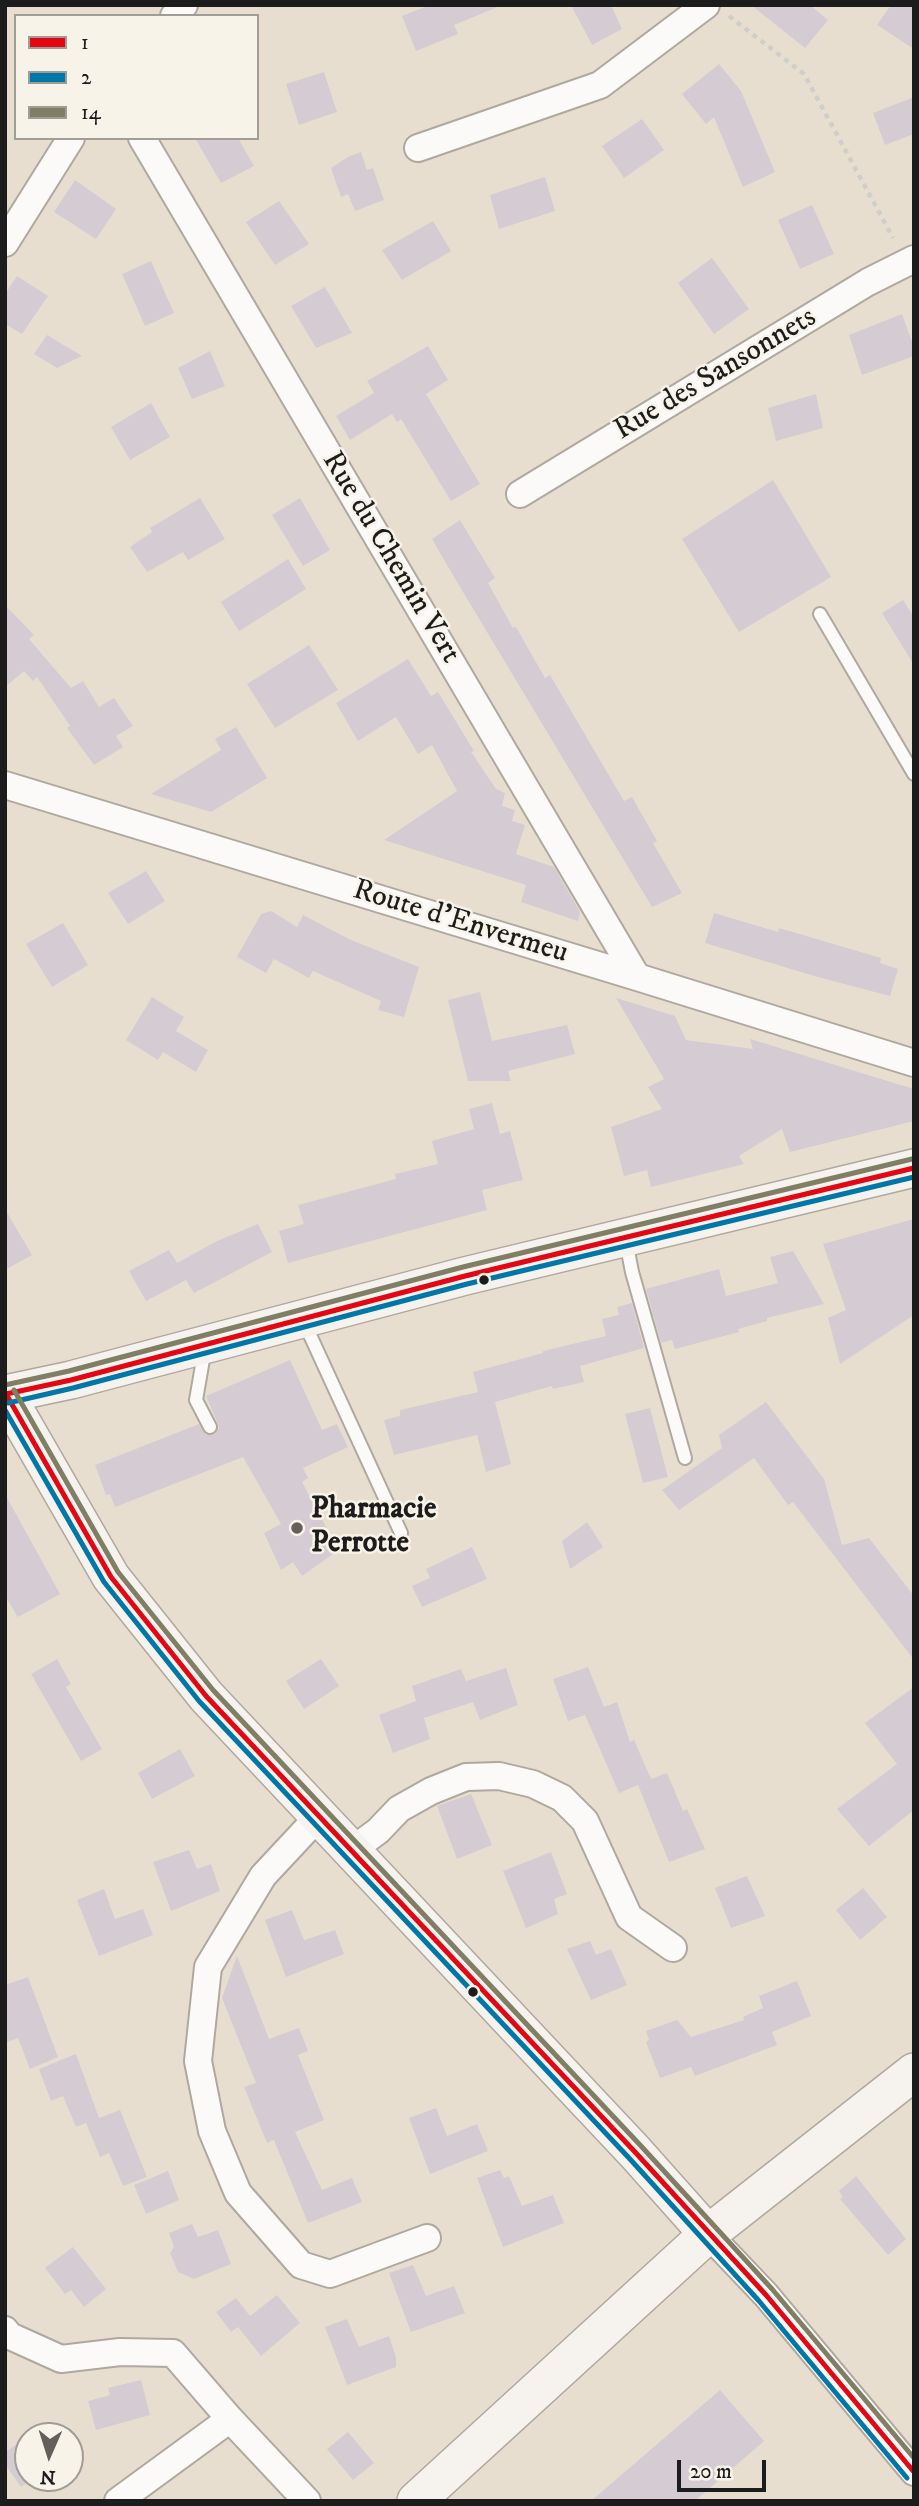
<!DOCTYPE html>
<style>
body{margin:0}
#map{position:relative;width:919px;height:2506px;overflow:hidden;background:#e8ded0;font-family:"IM FELL DW Pica",serif}
canvas{display:block}
.frame{position:absolute;inset:0;border:7px solid #1c1c1c;pointer-events:none}
.legend{position:absolute;left:14px;top:14px;width:245px;height:126px;box-sizing:border-box;background:#f7f3e8;border:2px solid #9f9d96;margin:0;padding:9px 12px;list-style:none;font-size:21px;color:#1c1c1c}
.legend li{display:flex;align-items:center;gap:14px;height:35px}
.legend b{width:35px;border:2px solid #9f9d96}
.north{position:absolute;left:14px;top:2422px;width:70px;height:70px;box-sizing:border-box;background:#f7f3e8;border:2px solid #9f9d96;border-radius:50%;rotate:183deg;font-size:19px;font-weight:700;line-height:28px;text-align:center;color:#1c1c1c}
.north::after{content:'';display:block;margin:auto;width:24px;height:32px;background:#63605b;clip-path:polygon(50% 0,100% 100%,50% 72%,0 100%)}
.scale{position:absolute;left:677px;top:2460px;width:89px;height:32px;box-sizing:border-box;border:4px solid #1c1c1c;border-top:0;padding-left:9px;font-size:21px;line-height:24px;white-space:nowrap;color:#1c1c1c;-webkit-text-stroke:5px #f7f3e8;paint-order:stroke}
</style>
<div id="map">
<canvas width="919" height="2506"></canvas>
<div class="frame"></div>
<ul class="legend">
<li><b style="height:9px;background:#e30613"></b>1</li>
<li><b style="height:9px;background:#0077a8"></b>2</li>
<li><b style="height:9px;background:#807f65"></b>14</li>
</ul>
<div class="north">N</div>
<div class="scale">20 m</div>
</div>
<script>
const ctx = document.querySelector('canvas').getContext('2d');
ctx.lineJoin = 'round';
function fillPath(path, color) {
  ctx.fillStyle = color;
  ctx.fill(path, 'evenodd');
}
function toPath(rows) {
  const path = new Path2D();
  for (const r of rows) {
    path.moveTo(r[0], r[1]);
    for (let i = 2; i < r.length; i += 2) path.lineTo(r[i], r[i + 1]);
  }
  return path;
}
function trace(path, color, width, dash) {
  ctx.strokeStyle = color;
  ctx.lineWidth = width;
  ctx.lineCap = dash ? 'butt' : 'round';
  ctx.setLineDash(dash || []);
  ctx.stroke(path);
}
function label(font, color, halo, rows, align = 'center') {
  ctx.font = font + ' "IM FELL DW Pica",serif';
  ctx.lineWidth = 5;
  ctx.setLineDash([]);
  ctx.textBaseline = 'middle';
  ctx.strokeStyle = halo;
  ctx.fillStyle = color;
  for (const [text, x, y, turn = 0] of rows) {
    ctx.save();
    ctx.translate(x, y);
    ctx.rotate((+turn || 0) * Math.PI / 180);
    ctx.textAlign = isNaN(turn) ? turn : align;
    if (halo) ctx.strokeText(text, 0, 0);
    ctx.fillText(text, 0, 0);
    ctx.restore();
  }
}
const building = toPath([
 [430,5,500,5,500,6,454,25,458,34,416,51,402,16],
 [571,5,611,5,622,29,592,45],
 [751,5,810,5,828,20,805,48],
 [891,5,914,5,914,49,877,25],
 [719,64,741,91,775,172,743,187,714,117,706,124,682,94],
 [324,72,337,112,299,125,286,84],
 [914,97,914,134,885,145,873,113],
 [642,119,664,150,624,178,602,146],
 [195,138,238,138,254,166,221,183],
 [361,152,367,170,373,168,384,200,355,211,348,194,341,197,331,168,348,157],
 [545,177,555,211,499,229,490,195],
 [75,180,116,209,96,239,54,212],
 [279,201,309,244,275,265,246,222],
 [812,205,834,254,800,269,778,220],
 [433,221,451,251,402,280,382,250],
 [712,258,749,309,714,334,678,283],
 [151,261,174,313,145,326,122,274],
 [17,276,48,296,22,334,5,324,5,294],
 [325,287,352,333,316,348,291,306],
 [902,314,914,347,914,356,862,375,849,335],
 [47,335,82,356,57,368,34,354],
 [428,346,448,380,426,394,480,484,451,501,401,419,397,422,392,414,350,440,336,416,374,393,367,381],
 [210,351,225,386,192,399,178,368],
 [816,394,823,428,776,441,768,408],
 [151,403,170,437,130,460,111,427],
 [773,480,831,577,739,632,682,539],
 [200,498,225,539,188,560,183,552,147,572,130,547,152,532,150,528],
 [300,498,330,550,303,566,272,515],
 [460,520,495,578,488,583,513,628,516,627,545,678,550,675,624,801,632,797,657,841,653,843,682,893,652,907,454,577,432,539],
 [288,559,306,589,239,631,221,602],
 [903,600,914,617,914,665,882,613],
 [5,605,34,635,29,639,71,688,83,681,99,707,114,698,133,726,116,736,123,747,94,765,67,728,70,726,37,677,33,681,24,671,5,687],
 [309,645,338,690,275,728,247,684],
 [408,659,431,696,438,692,474,751,471,752,496,789,505,793,502,806,515,810,512,821,525,825,516,854,554,867,580,912,578,921,521,902,526,885,384,840,457,791,432,745,418,754,396,717,358,741,336,703],
 [236,727,267,778,211,812,151,794,221,750,215,739],
 [146,871,165,901,128,924,108,893],
 [271,911,297,927,303,915,351,940,419,967,404,1017,378,1010,381,1001,313,971,309,978,274,959,266,973,237,957,261,914],
 [714,913,778,932,779,928,881,958,880,963,898,969,890,996,814,976,705,943],
 [63,923,88,965,52,987,26,944],
 [480,992,492,1041,567,1025,575,1054,508,1071,511,1081,468,1081,448,1000],
 [152,997,184,1017,176,1031,208,1050,196,1072,163,1052,158,1060,126,1040],
 [616,998,675,1016,686,1040,753,1049,750,1039,914,1089,914,1121,790,1152,782,1129,739,1156,744,1164,651,1187,647,1170,624,1176,611,1127,662,1109,648,1087,664,1079],
 [492,1103,500,1134,510,1131,523,1180,482,1190,487,1210,288,1263,279,1231,304,1224,298,1205,396,1179,395,1174,438,1164,432,1141,474,1129,469,1109],
 [5,1209,32,1255,5,1270],
 [914,1219,914,1315,840,1364,828,1318,846,1310,823,1244],
 [258,1224,272,1252,194,1293,186,1280,146,1301,129,1271,169,1250,177,1263,217,1241],
 [793,1251,824,1304,767,1318,767,1321,738,1329,739,1332,675,1349,672,1340,661,1343,646,1289,719,1269,726,1296,778,1283,770,1257],
 [632,1303,644,1348,580,1366,584,1382,553,1389,552,1386,495,1402,511,1464,486,1472,477,1435,394,1455,384,1420,400,1416,400,1410,478,1392,473,1372,543,1353,543,1351,606,1336,602,1319,619,1315,617,1307],
 [290,1360,322,1430,337,1424,348,1447,303,1468,308,1478,302,1482,331,1536,324,1541,333,1554,302,1576,293,1562,281,1570,264,1533,281,1524,243,1457,115,1507,110,1494,106,1495,95,1465,199,1424,206,1435,215,1434,219,1428,218,1424,206,1396],
 [766,1402,824,1479,842,1545,869,1538,914,1596,914,1660,793,1502,788,1505,754,1458,679,1510,662,1490,722,1448,719,1435],
 [650,1408,668,1477,643,1483,625,1414],
 [5,1494,60,1594,18,1617,5,1596],
 [587,1522,603,1547,570,1569,562,1541],
 [472,1547,487,1579,422,1607,412,1586,430,1578,426,1569],
 [57,1659,71,1684,66,1687,102,1749,81,1761,31,1674],
 [321,1659,339,1686,304,1709,286,1681],
 [588,1667,604,1707,617,1702,630,1742,634,1740,651,1779,667,1773,683,1811,687,1809,705,1849,669,1862,638,1785,619,1793,585,1715,568,1721,553,1679],
 [506,1668,518,1705,480,1720,473,1702,424,1718,430,1739,393,1753,379,1715,416,1701,412,1686,461,1669,466,1681],
 [914,1687,914,1810,869,1846,837,1809,897,1764,865,1723],
 [180,1749,195,1776,152,1799,138,1773],
 [471,1794,492,1845,457,1859,437,1806],
 [189,1850,197,1869,211,1864,220,1891,171,1911,153,1862],
 [551,1852,567,1894,554,1899,558,1914,526,1928,503,1871],
 [747,1876,765,1916,731,1928,715,1888],
 [863,1888,887,1917,860,1940,836,1910],
 [104,1889,115,1919,143,1909,153,1935,99,1956,77,1900],
 [292,1910,304,1940,335,1930,344,1954,286,1977,265,1920],
 [590,1941,596,1955,611,1949,627,1985,591,2000,567,1949],
 [237,1956,269,2039,299,2028,308,2051,298,2055,324,2120,295,2132,322,2190,352,2178,362,2202,308,2223,274,2140,267,2143,244,2087,256,2083,222,1998],
 [28,1977,58,2057,30,2069,18,2038,5,2043,5,1985],
 [797,1981,811,2016,772,2032,777,2045,695,2076,691,2067,660,2078,646,2042,649,2040,646,2031,677,2020,691,2037,744,2020,743,2017,763,2008,759,1996],
 [76,2054,99,2118,76,2127,63,2096,51,2101,39,2069],
 [436,2108,447,2136,477,2124,488,2151,430,2174,409,2118],
 [120,2110,147,2177,123,2186,109,2153,100,2157,86,2123],
 [500,2170,504,2178,509,2176,522,2206,553,2195,564,2223,503,2247,477,2178],
 [168,2171,179,2200,146,2214,134,2185],
 [856,2176,906,2239,888,2255,840,2199,843,2197,839,2191],
 [192,2224,198,2237,218,2230,231,2264,194,2279,178,2272,170,2253,174,2247,169,2233],
 [73,2247,106,2289,84,2307,71,2290,65,2294,45,2268],
 [413,2265,426,2296,454,2286,465,2313,411,2332,389,2273],
 [277,2295,300,2323,261,2356,238,2327,231,2332,216,2312,236,2298,250,2316],
 [347,2319,359,2347,389,2336,396,2357,396,2367,347,2385,325,2327],
 [141,2380,150,2415,96,2430,88,2401,110,2395,108,2388],
 [720,2390,764,2441,695,2501,591,2501],
 [348,2432,374,2463,353,2480,327,2449],
 [28,2437,28,2478,33,2478,21,2487,5,2464,5,2452]
]);
const path = toPath([
 [729,16,804,74,893,238]
]);
const lane = toPath([
 [820,614,914,774],
 [626,1241,632,1272,685,1458],
 [304,1322,401,1533],
 [205,1348,196,1400,210,1427]
]);
const street = toPath([
 [174,16,184,5],
 [142,138,637,977],
 [418,148,600,85,706,5],
 [5,243,71,138],
 [520,494,868,282,914,259],
 [5,785,637,977,914,1063],
 [319,1816,263,1876,208,1967,198,2061,212,2131,238,2193,301,2265,330,2274,427,2238],
 [352,1850,378,1831,399,1809,431,1791,466,1777,499,1776,533,1784,562,1798,585,1821,629,1917,673,1948],
 [708,2234,766,2295,914,2472],
 [5,2330,10,2336,61,2359,120,2352,173,2353,230,2419,307,2501],
 [118,2501,230,2419]
]);
const secondary = toPath([
 [5,1393,111,1577,206,1696,635,2152,708,2234],
 [5,1394,71,1380,465,1276,914,1168],
 [416,2501,708,2234,914,2072]
]);
const bus1 = toPath([
 [6,1394,111,1577,206,1696,635,2152,766,2295,914,2472],
 [6,1394,71,1380,465,1276,914,1168]
]);
const bus2 = toPath([
 [8,1403,73,1388,467,1284,914,1177],
 [5,1410,104,1582,199,1701,629,2158,759,2301,907,2478]
]);
const bus3 = toPath([
 [5,1385,69,1371,463,1267,912,1159],
 [14,1390,118,1572,213,1690,641,2146,772,2289,914,2458]
]);
const markers = [
 [484,1280,6,"#1c1c1c"],
 [297,1528,7,"#63605b"],
 [473,1992,6,"#1c1c1c"]
];
const streetNames = [
 ["Rue des Sansonnets",716,375,-31],
 ["Rue du Chemin Vert",390,558,59],
 ["Route d'Envermeu",460,923,17]
];
const poiNames = [
 ["Pharmacie",311,1511],
 ["Perrotte",311,1545]
];
fillPath(building, '#d4ccd2');
trace(lane, '#afa89f', 16);
trace(street, '#afa89f', 30);
trace(secondary, '#afa89f', 40);
trace(path, '#d0ceca', 4.5, [5, 5]);
trace(lane, '#fcfaf8', 12);
trace(street, '#fcfaf8', 26);
trace(secondary, '#f6f2ee', 37);
trace(bus1, '#e30613', 5);
trace(bus2, '#0077a8', 5);
trace(bus3, '#807f65', 5);
for (const [x, y, r, color] of markers) {
  const dot = new Path2D();
  dot.arc(x, y, r, 0, 2 * Math.PI);
  ctx.fillStyle = color;
  ctx.fill(dot);
  trace(dot, '#f7f3e8', 2.5);
}
label('30px', '#1c1c1c', '#f7f3e8', streetNames);
label('bold 30px', '#1c1c1c', '#f7f3e8', poiNames, 'left');
</script>
